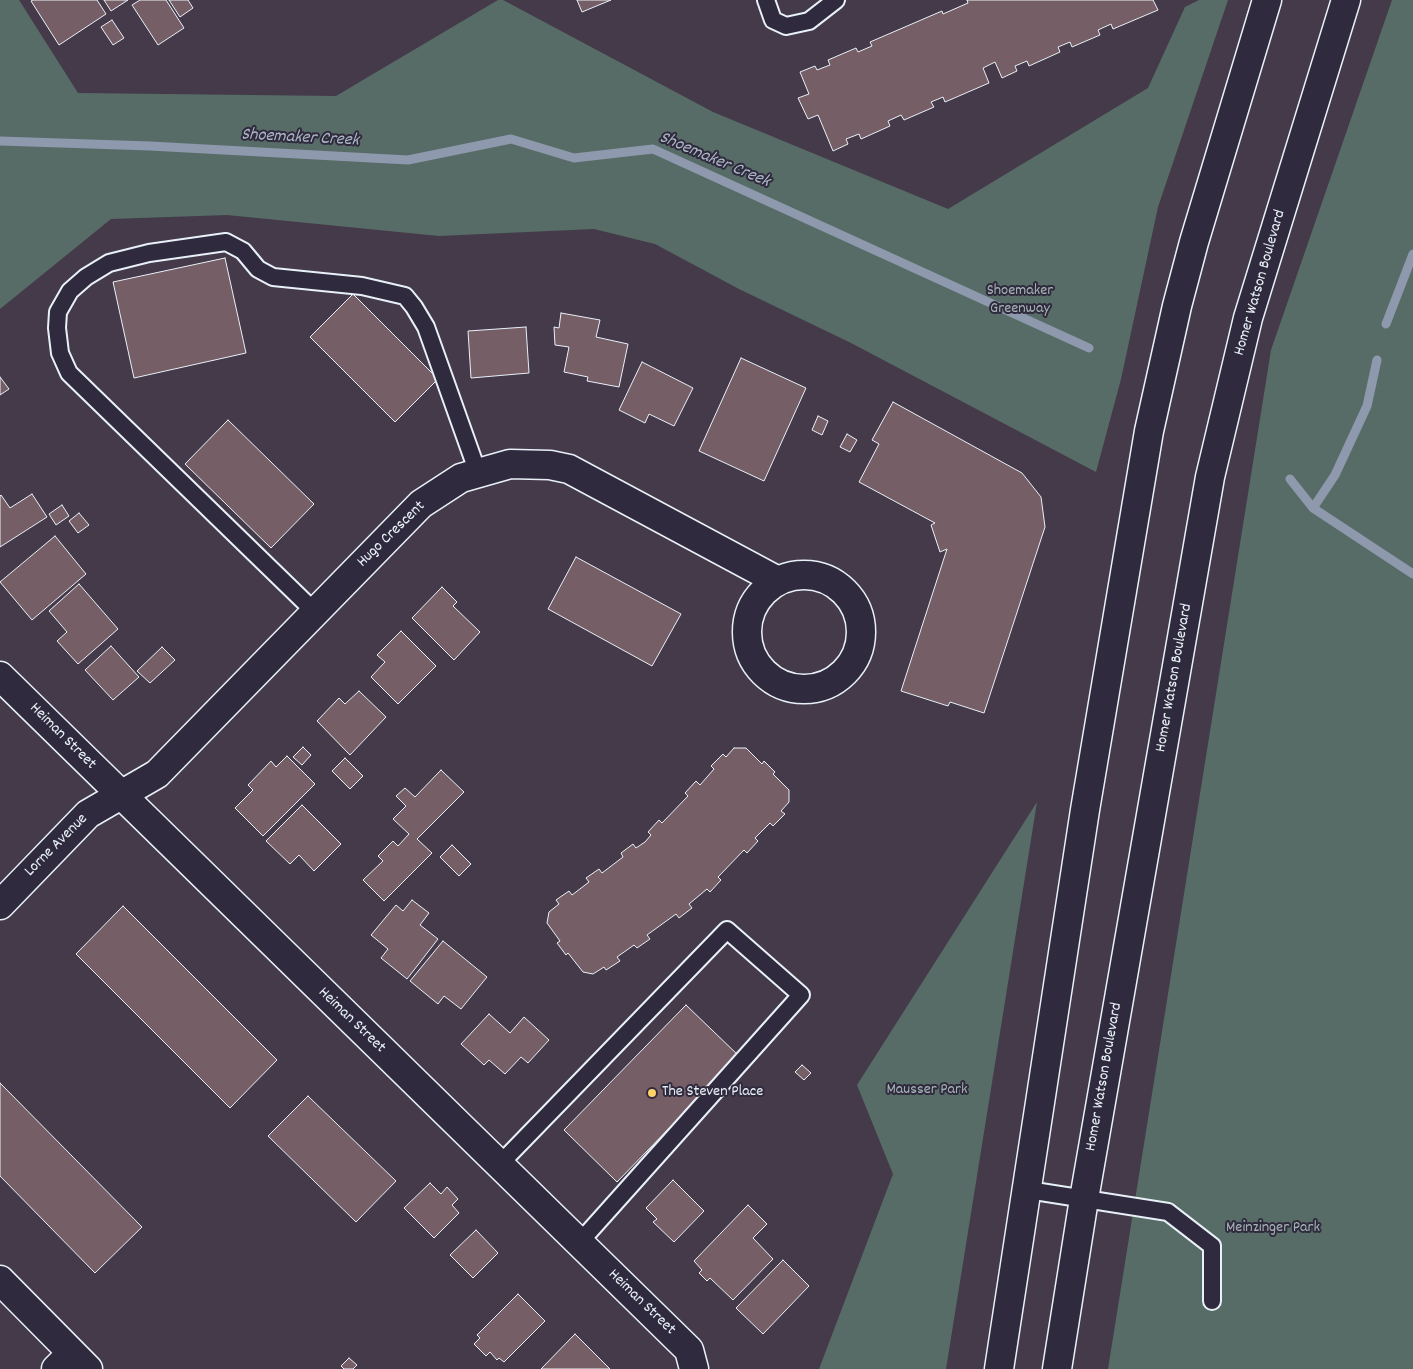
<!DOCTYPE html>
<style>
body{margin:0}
canvas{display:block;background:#443a49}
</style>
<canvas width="1413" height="1369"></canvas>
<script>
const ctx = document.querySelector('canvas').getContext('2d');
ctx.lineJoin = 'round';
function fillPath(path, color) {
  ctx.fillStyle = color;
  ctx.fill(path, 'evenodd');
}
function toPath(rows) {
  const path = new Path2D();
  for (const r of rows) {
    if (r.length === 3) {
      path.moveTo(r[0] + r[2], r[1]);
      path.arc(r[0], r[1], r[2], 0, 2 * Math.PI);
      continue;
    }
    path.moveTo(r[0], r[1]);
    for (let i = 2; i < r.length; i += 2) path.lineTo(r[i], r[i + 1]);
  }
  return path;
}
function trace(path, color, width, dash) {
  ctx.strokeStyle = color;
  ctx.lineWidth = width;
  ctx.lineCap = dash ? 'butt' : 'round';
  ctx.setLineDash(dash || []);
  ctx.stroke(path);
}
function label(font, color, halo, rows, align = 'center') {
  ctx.font = font + ' Dekko,sans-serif';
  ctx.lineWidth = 4;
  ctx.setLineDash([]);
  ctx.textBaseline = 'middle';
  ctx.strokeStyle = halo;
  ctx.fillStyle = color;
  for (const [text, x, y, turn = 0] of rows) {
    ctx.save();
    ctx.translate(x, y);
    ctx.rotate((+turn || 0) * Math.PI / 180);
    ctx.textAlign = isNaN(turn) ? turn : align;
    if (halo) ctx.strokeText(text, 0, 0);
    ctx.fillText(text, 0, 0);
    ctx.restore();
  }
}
const green = toPath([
 [0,0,19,0,78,93,336,96,498,0,503,0,713,112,948,209,1148,88,1185,7,1199,0,1228,0,1158,207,1121,379,1096,472,851,343,739,289,655,244,594,229,439,236,227,215,111,219,0,309],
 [1392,0,1413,0,1413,1369,1108,1369,1271,350],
 [1037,802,946,1369,819,1369,893,1174,857,1085]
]);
const stream = toPath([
 [0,141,150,146,408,160,511,139,574,158,653,149,1089,348],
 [1386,324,1413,254],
 [1290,479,1313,508,1413,574],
 [1313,508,1335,475,1367,406,1377,360]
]);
const building = toPath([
 [33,0,97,0,106,14,59,45,31,1,33,0],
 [104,0,128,0,111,11,104,0],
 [140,0,166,0,184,28,158,45,132,5,140,0],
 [169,0,188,0,193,8,180,17,169,0],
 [577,0,611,0,582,12,577,0],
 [967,0,1153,0,1158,10,1113,29,1111,24,1098,30,1100,35,1072,47,1070,42,1058,47,1060,52,1029,66,1027,61,1015,66,1017,71,1002,78,995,62,983,68,989,83,945,102,943,97,931,102,934,107,904,120,901,115,888,121,890,126,861,139,859,134,846,139,848,144,833,151,818,115,808,119,798,98,809,94,800,72,815,66,817,70,830,65,828,60,856,48,858,52,872,46,870,42,942,11,943,14,968,3,967,0],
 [112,20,124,38,113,45,101,27,112,20],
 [225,258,246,353,134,378,113,282,225,258],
 [353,294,438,379,395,422,310,337,353,294],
 [561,313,600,320,596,337,628,344,619,387,587,381,588,377,564,372,569,347,555,345,554,327,559,328,561,313],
 [526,327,529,373,471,378,468,331,526,327],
 [741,358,806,388,764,481,699,451,741,358],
 [642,362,693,388,674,426,649,414,645,423,619,410,642,362],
 [0,377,9,389,0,395,0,377],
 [893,402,1022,473,1041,497,1045,527,984,713,950,702,948,706,901,691,947,549,940,552,931,525,935,523,859,482,879,444,872,440,893,402],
 [818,416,828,421,822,435,812,430,818,416],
 [228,420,314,504,271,548,185,464,228,420],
 [847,434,857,440,850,452,840,447,847,434],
 [32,494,47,517,0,547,0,496,1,495,10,508,32,494],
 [62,505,69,516,56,525,49,514,62,505],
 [79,513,89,525,78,533,69,521,79,513],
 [55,536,86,574,32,620,0,582,55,536],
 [576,557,681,614,652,666,548,609,576,557],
 [79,584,118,629,78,664,57,641,67,632,49,611,79,584],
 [442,587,457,602,453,606,480,632,454,660,412,618,442,587],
 [401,631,436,666,398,704,371,677,385,662,377,655,401,631],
 [111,646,139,677,113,700,85,670,111,646],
 [162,647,175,660,150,683,137,671,162,647],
 [359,691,386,717,350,755,317,721,339,698,345,704,359,691],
 [303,747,311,755,302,765,293,757,303,747],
 [734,748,746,748,762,764,764,761,775,772,773,774,789,790,789,802,781,811,785,814,773,826,770,823,755,838,758,841,747,853,744,850,718,877,721,880,710,892,707,889,689,904,692,908,679,918,676,914,647,935,650,939,637,948,634,945,617,957,620,961,606,970,604,967,593,974,583,972,568,953,566,955,557,943,560,941,547,923,549,912,559,904,556,900,569,891,572,895,589,882,586,878,599,869,602,873,623,857,621,853,633,844,636,848,645,842,651,835,648,832,659,820,662,823,688,796,685,793,696,781,700,785,714,769,711,766,723,754,726,757,734,748],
 [287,756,315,784,263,836,235,808,253,790,248,785,271,761,276,767,287,756],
 [345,758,363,776,350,789,332,771,345,758],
 [441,770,464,792,417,839,432,853,384,901,363,880,383,861,378,856,393,841,398,846,409,834,393,819,406,806,396,796,405,788,415,797,441,770],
 [302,805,341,844,314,871,299,855,290,864,266,841,302,805],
 [452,845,471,864,459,876,440,857,452,845],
 [412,900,429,913,420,925,438,939,407,979,381,958,388,949,371,935,396,905,403,911,412,900],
 [123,906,277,1060,230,1108,76,954,123,906],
 [443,941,487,977,461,1009,444,996,438,1004,410,981,443,941],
 [686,1005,739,1056,617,1182,564,1130,686,1005],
 [489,1014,510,1033,524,1017,549,1040,528,1063,521,1057,505,1074,489,1060,484,1065,461,1044,489,1014],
 [802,1065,811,1073,804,1080,795,1072,802,1065],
 [0,1083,142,1227,95,1273,0,1176,0,1083],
 [308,1096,396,1181,356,1222,268,1136,308,1096],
 [673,1180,704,1211,674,1242,653,1222,657,1219,646,1208,673,1180],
 [430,1183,441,1194,447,1187,458,1199,452,1205,459,1213,434,1238,404,1208,430,1183],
 [748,1205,767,1224,753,1238,773,1259,733,1300,710,1278,707,1281,699,1273,702,1270,694,1261,748,1205],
 [476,1230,498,1253,473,1278,450,1255,476,1230],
 [783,1260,809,1286,763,1334,736,1308,783,1260],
 [518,1294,545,1321,504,1362,499,1358,497,1360,490,1352,486,1356,474,1344,480,1338,477,1335,518,1294],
 [575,1334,610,1369,541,1369,575,1334],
 [349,1358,357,1365,353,1369,344,1369,341,1366,349,1358]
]);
const service = toPath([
 [766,0,773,20,786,26,809,21,836,0],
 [315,612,69,373,60,353,57,328,58,312,70,291,86,277,109,263,149,253,226,242,243,251,258,269,273,277,362,286,405,296,414,307,426,327,478,473],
 [499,1165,727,930,801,995,579,1243],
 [1028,1190,1168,1212,1212,1246,1212,1301]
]);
const minor = toPath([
 [804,632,57],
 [0,676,689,1350,694,1369],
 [0,905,88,814,157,774,421,504,461,478,510,464,550,465,569,469,778,581],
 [0,1280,88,1369],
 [56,1369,72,1353]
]);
const secondary = toPath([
 [999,1369,1085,810,1149,431,1177,306,1194,242,1267,0],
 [1057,1369,1084,1199,1210,477,1248,318,1346,0]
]);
const markers = [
 [652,1093,5,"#ffd166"]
];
const streetNames = [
 ["Homer Watson Boulevard",1261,283,-74],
 ["Hugo Crescent",392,535,-44],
 ["Homer Watson Boulevard",1175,678,-80],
 ["Heiman Street",62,737,45],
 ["Lorne Avenue",57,846,-45],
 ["Heiman Street",351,1021,44],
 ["Homer Watson Boulevard",1105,1077,-80],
 ["Heiman Street",641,1303,44]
];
const parkNames = [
 ["Shoemaker",1020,292],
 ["Greenway",1020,310],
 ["Mausser Park",927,1091],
 ["Meinzinger Park",1273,1229]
];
const poiNames = [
 ["The Steven Place",662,1093]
];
const waterNames = [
 ["Shoemaker Creek",300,139,3],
 ["Shoemaker Creek",714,161,23]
];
fillPath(green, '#576c67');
trace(stream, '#8e99ad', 9);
fillPath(building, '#765e66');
trace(building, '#e8f1f8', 1);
trace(service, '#e8f1f8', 20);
trace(minor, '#e8f1f8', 31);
trace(secondary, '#e8f1f8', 31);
trace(service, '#2f2a3d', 16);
trace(minor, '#2f2a3d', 28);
trace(secondary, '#2f2a3d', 28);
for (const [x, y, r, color] of markers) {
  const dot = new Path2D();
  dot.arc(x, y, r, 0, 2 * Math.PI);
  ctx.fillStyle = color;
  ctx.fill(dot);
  trace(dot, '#2f2a3d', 2);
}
label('16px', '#e8f1f8', '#2f2a3d', streetNames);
label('16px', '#a7b5b7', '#2f2a3d', parkNames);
label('16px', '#e8f1f8', '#2f2a3d', poiNames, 'left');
label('italic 18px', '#acb7c6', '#2f2a3d', waterNames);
</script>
